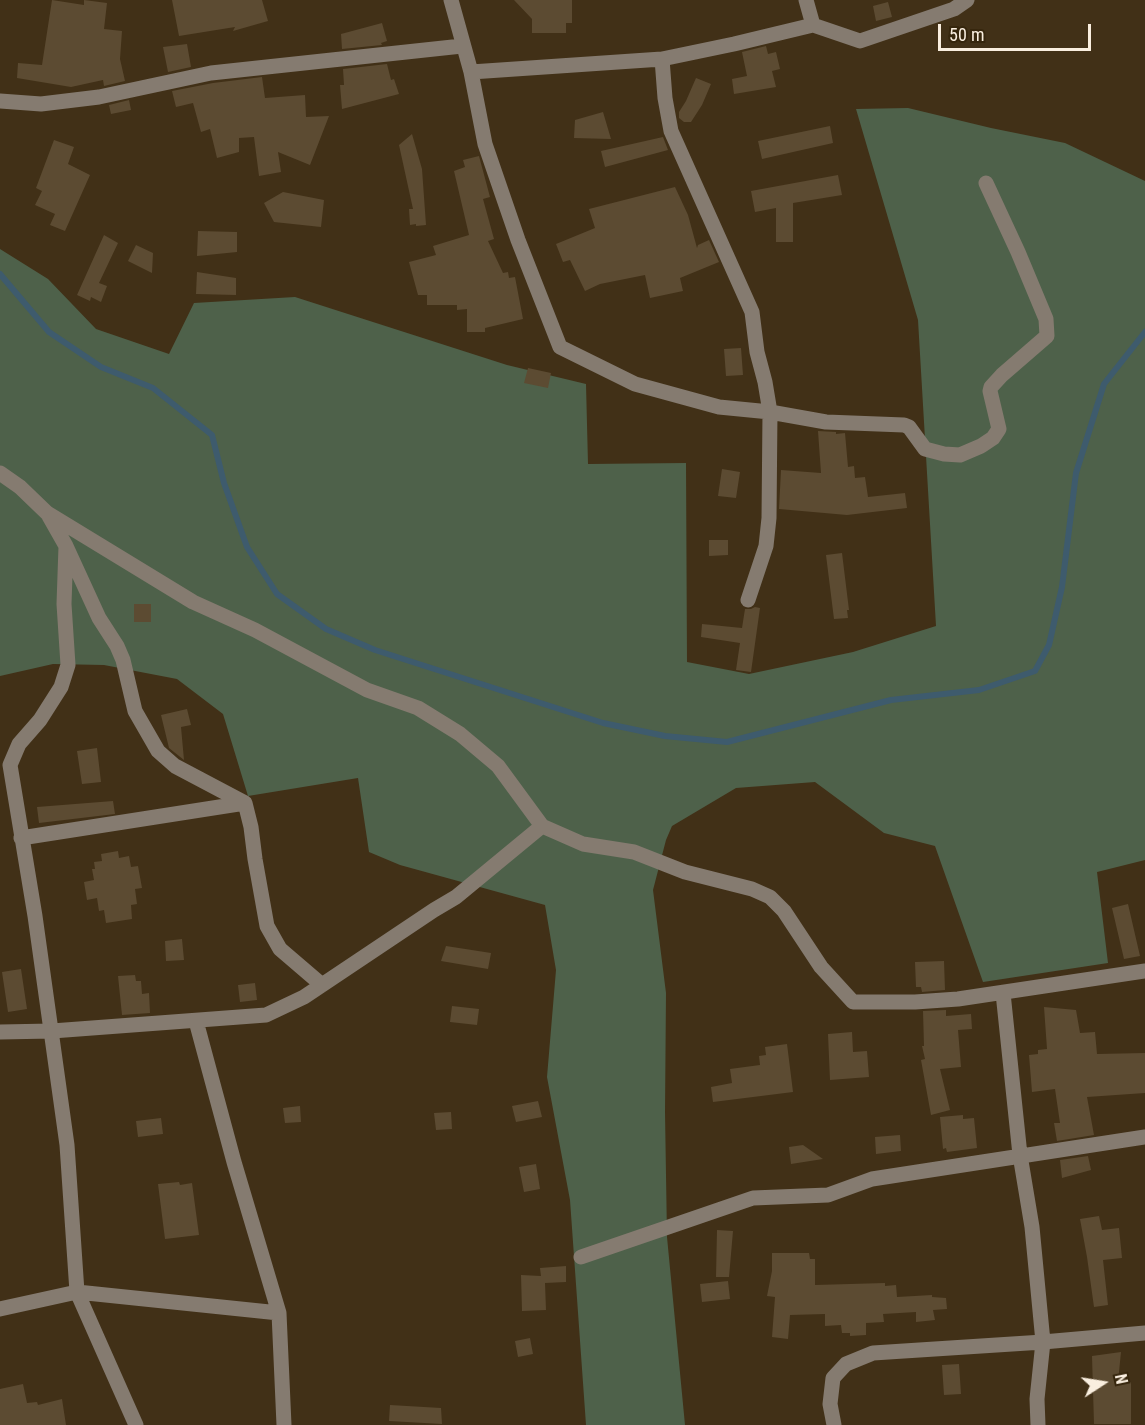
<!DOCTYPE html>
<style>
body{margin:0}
#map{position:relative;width:1145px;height:1425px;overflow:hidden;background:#413017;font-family:"Roboto Condensed",sans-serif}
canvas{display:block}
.north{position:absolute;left:1073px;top:1353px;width:60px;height:60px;-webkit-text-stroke:4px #36260d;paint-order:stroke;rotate:78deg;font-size:16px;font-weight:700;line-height:24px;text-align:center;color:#f9eedf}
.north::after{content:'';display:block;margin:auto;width:21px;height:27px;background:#f9eedf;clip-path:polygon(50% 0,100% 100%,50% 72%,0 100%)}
.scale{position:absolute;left:938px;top:24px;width:153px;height:27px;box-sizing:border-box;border:3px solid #f9eedf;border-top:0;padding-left:8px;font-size:18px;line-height:21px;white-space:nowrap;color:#f9eedf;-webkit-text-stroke:4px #36260d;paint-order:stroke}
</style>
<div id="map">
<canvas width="1145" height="1425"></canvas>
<div class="north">N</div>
<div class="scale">50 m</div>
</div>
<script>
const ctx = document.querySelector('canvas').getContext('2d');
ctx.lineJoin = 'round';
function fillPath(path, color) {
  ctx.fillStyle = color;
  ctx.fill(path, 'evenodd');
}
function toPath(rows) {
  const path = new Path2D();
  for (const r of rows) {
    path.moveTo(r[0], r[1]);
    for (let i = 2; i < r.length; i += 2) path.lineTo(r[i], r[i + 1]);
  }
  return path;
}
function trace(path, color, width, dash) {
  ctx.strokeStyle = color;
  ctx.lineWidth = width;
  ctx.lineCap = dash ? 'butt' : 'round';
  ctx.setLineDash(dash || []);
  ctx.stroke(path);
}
const green = toPath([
 [908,108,991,128,1065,143,1145,181,1145,860,1097,872,1108,963,983,982,935,846,884,833,815,782,736,788,672,826,666,840,653,890,666,993,665,1112,667,1237,685,1425,586,1425,570,1200,547,1077,556,970,545,905,400,865,369,852,358,778,248,796,223,714,177,679,104,665,53,664,0,676,0,249,48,279,96,329,169,354,194,303,295,297,507,365,586,384,588,464,686,463,687,662,749,674,853,652,936,626,918,320,856,109]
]);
const stream = toPath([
 [0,274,49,332,101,367,153,388,212,435,224,483,247,547,277,594,326,629,375,650,603,723,665,736,727,742,891,700,979,690,1035,671,1049,645,1062,587,1076,473,1104,384,1145,332]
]);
const building = toPath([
 [52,0,84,5,84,0,107,3,104,29,122,31,120,59,125,81,104,86,103,80,71,87,17,78,18,63,42,65],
 [172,0,262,0,268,21,233,31,235,27,179,36],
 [514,0,572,0,572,23,566,23,566,33,532,33,532,19],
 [888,2,892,17,876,21,873,6],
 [382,23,387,41,381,43,382,45,342,49,341,34],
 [187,44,191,67,168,72,163,47],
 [766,46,768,54,776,52,780,69,772,71,776,87,734,94,732,79,747,76,742,52],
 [387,64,391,80,394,79,399,94,342,109,340,85,344,85,343,69],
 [262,77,265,98,305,95,306,117,329,116,310,165,278,152,281,172,259,176,254,137,239,138,239,152,217,158,210,129,201,132,193,103,176,107,172,91,213,83],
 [696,78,711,84,702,105,691,122,684,122,679,118,679,112,686,101],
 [129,100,131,110,111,114,109,105],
 [603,112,611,139,574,138,575,120],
 [830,126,833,143,762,159,758,141],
 [412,134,422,169,426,225,416,226,416,224,410,225,409,209,413,209,399,145],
 [663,137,668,150,605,167,601,151],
 [54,140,74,147,68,164,90,175,65,231,50,225,55,214,35,205,42,191,36,188],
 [479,156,490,197,483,199,494,239,488,241,503,273,508,272,509,278,515,277,523,319,485,328,485,332,467,332,467,309,457,310,457,305,427,305,427,295,418,295,409,262,436,255,433,246,469,235,454,171,465,167,463,160],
 [838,175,842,195,793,203,793,242,776,242,776,208,755,212,751,191],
 [675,187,688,215,697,248,698,245,709,240,719,262,680,278,683,291,650,298,645,275,600,284,585,291,570,260,563,262,556,244,595,228,589,209],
 [283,192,324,200,321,227,274,222,264,203],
 [198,231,237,232,237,252,197,256],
 [104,235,118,243,99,283,107,286,101,302,91,297,90,301,77,295],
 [136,245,153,253,152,273,128,261],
 [197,272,236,278,236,295,196,294],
 [741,348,743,375,726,376,724,349],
 [528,368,551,373,548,388,524,383],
 [818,431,836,432,836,434,845,433,848,467,854,466,855,478,865,477,868,497,905,493,907,508,847,515,779,509,781,470,821,473],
 [722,469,740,472,736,498,718,496],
 [709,540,728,540,728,555,709,556],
 [842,553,849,610,847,610,848,618,834,619,826,555],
 [134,604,151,604,151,622,134,622],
 [755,607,760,608,751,672,736,670,740,643,701,637,702,624,742,628,745,609,751,609],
 [187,709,191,725,181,727,184,760,169,748,161,715],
 [97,748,101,782,82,784,77,751],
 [113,801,115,814,39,823,37,807],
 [118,851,119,858,129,856,131,867,138,866,142,888,135,889,137,904,131,905,132,919,106,923,104,910,99,911,97,898,87,900,84,882,94,880,92,869,95,869,94,862,102,861,101,854],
 [1128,904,1140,956,1124,959,1112,908],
 [182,939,184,960,166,961,165,941],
 [446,946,491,953,488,969,441,961],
 [944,961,945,990,922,992,921,987,916,987,915,962],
 [21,969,27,1009,8,1012,2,972],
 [135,975,136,981,141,981,142,994,149,993,150,1013,122,1015,118,976],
 [255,983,257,1000,240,1002,238,985],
 [452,1006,479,1009,477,1025,450,1022],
 [1044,1007,1076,1010,1080,1033,1095,1032,1097,1054,1145,1053,1145,1093,1087,1097,1094,1135,1057,1141,1054,1123,1060,1123,1055,1089,1032,1092,1029,1055,1038,1054,1038,1050,1047,1049],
 [946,1010,946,1016,971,1014,972,1029,958,1030,961,1067,940,1069,950,1110,931,1115,921,1060,925,1059,922,1046,924,1046,923,1011],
 [852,1032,853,1052,867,1051,869,1077,830,1080,828,1034],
 [787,1044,793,1092,713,1102,711,1087,732,1083,730,1069,760,1065,759,1056,766,1055,765,1047],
 [538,1101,542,1117,516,1122,512,1106],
 [300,1106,301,1122,285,1123,283,1108],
 [451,1112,452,1129,436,1130,434,1113],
 [963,1115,963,1119,974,1118,977,1148,947,1152,946,1148,943,1149,940,1117],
 [161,1118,163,1134,138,1137,136,1121],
 [900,1135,901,1151,876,1154,875,1137],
 [803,1145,823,1159,791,1164,789,1147],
 [1088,1156,1091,1170,1062,1178,1060,1160],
 [536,1164,540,1189,524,1192,519,1167],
 [179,1182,180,1185,192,1183,199,1235,165,1239,158,1184],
 [1099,1216,1102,1230,1119,1228,1122,1258,1103,1260,1108,1305,1094,1307,1087,1257,1080,1219],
 [717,1230,733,1231,729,1277,716,1277],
 [772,1253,809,1253,810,1259,815,1259,815,1285,885,1283,885,1286,896,1285,897,1297,932,1295,932,1297,946,1298,947,1309,933,1310,935,1320,916,1322,916,1312,883,1314,884,1322,866,1323,866,1335,850,1336,850,1333,842,1333,841,1325,825,1326,825,1314,790,1315,788,1339,772,1337,775,1297,767,1296,772,1271],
 [566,1266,566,1282,545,1283,546,1310,522,1311,521,1275,541,1276,540,1268],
 [728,1281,730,1299,702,1302,700,1284],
 [530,1338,533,1354,518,1357,515,1341],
 [1121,1352,1118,1382,1131,1382,1131,1424,1094,1424,1092,1356],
 [959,1364,961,1394,944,1395,942,1365],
 [23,1384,27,1403,37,1402,38,1405,62,1399,66,1425,0,1425,0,1389],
 [390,1405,441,1408,442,1424,389,1421]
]);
const minor = toPath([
 [451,0,471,72,485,144,518,240,560,347,635,384,719,407,770,412,826,422,904,425,909,427,925,449,944,454,960,455,981,446,993,438,999,429,990,391,991,387,1002,375,1047,336,1046,319,1018,252,986,183],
 [813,25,860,41,954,9,967,0],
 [662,59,665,98,671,131,752,312,757,352,765,382,770,412,769,518,766,546,748,600],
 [471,72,662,59,734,44,813,25,806,0],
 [0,101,41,104,99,97,211,73,462,46],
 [0,473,20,487,47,513,193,602,255,630,367,690,418,708,460,734,498,766,542,826,583,844,634,852,685,872,752,889,770,897,784,911,821,967,853,1002,915,1002,958,999,1145,971],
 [49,516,66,546,99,618,117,646,123,660,135,711,158,751,175,766,245,803,251,827,255,859,267,926,280,949,322,985],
 [66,546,64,604,68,665,61,687,40,720,19,744,10,765,35,916,67,1145,77,1292,136,1425],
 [21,838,245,803],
 [1003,993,1020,1155,1032,1227,1043,1342,1037,1399,1038,1425],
 [196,1021,234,1162,279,1313,284,1425],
 [0,1032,52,1031,266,1015,304,997,434,910,456,897,542,826],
 [581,1257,753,1198,828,1195,872,1179,1145,1137],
 [0,1309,77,1292,279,1313],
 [834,1425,830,1404,833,1378,846,1364,873,1353,1043,1342,1145,1333]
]);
fillPath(green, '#4e614a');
trace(stream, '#3e5b6d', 6);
fillPath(building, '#5c4b32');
trace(minor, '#857b70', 15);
</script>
